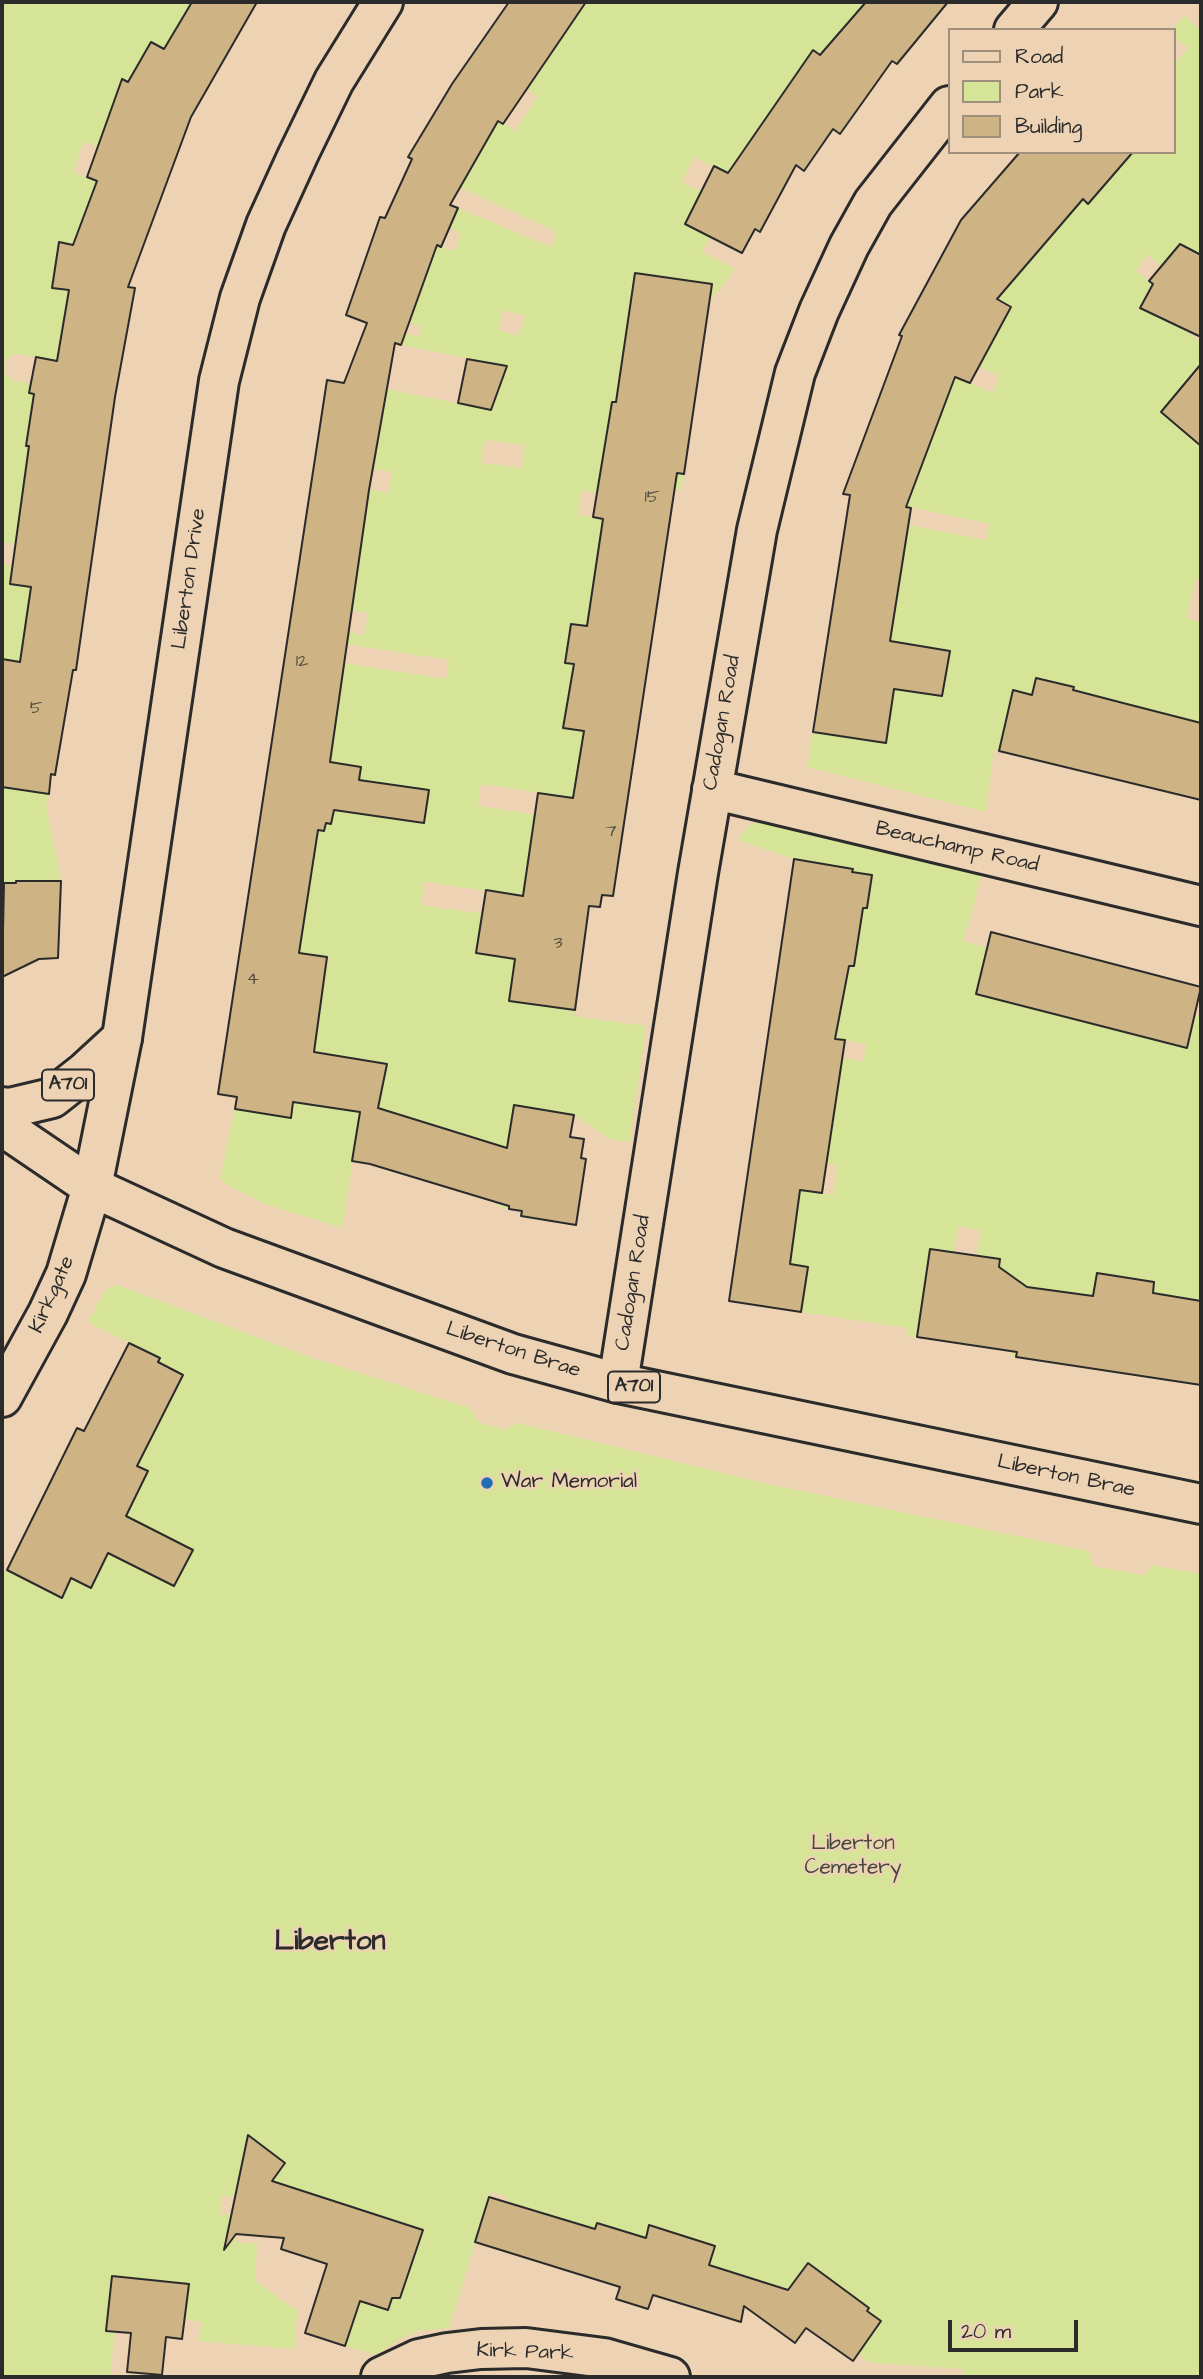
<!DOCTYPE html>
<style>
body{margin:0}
#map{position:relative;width:1203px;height:2379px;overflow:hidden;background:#edd3b4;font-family:"Architects Daughter",sans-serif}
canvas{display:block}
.frame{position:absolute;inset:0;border:4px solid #2b2b2b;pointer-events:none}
.legend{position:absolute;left:948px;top:28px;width:228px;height:126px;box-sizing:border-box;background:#edd3b4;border:2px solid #9f907d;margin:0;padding:9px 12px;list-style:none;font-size:21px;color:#2b2b2b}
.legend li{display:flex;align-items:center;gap:14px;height:35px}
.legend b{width:35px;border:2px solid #9f907d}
.scale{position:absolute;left:948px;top:2320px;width:130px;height:32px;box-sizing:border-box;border:4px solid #2b2b2b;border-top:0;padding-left:9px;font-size:21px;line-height:24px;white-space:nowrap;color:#2b2b2b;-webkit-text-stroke:5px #edd3b4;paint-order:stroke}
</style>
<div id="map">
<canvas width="1203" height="2379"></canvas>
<div class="frame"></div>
<ul class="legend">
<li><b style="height:9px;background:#edd3b4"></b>Road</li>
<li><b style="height:19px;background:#d5e497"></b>Park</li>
<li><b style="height:19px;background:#ceb484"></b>Building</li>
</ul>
<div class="scale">20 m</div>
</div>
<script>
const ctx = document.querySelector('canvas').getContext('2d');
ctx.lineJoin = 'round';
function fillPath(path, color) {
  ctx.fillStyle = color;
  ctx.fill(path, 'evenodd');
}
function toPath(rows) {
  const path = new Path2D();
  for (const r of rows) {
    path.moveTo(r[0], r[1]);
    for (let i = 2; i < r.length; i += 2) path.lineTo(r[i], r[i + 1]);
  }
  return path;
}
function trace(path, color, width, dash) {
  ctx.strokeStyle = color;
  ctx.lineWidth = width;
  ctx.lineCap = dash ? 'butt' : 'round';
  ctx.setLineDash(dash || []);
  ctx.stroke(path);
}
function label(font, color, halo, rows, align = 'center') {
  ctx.font = font + ' "Architects Daughter",sans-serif';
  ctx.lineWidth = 5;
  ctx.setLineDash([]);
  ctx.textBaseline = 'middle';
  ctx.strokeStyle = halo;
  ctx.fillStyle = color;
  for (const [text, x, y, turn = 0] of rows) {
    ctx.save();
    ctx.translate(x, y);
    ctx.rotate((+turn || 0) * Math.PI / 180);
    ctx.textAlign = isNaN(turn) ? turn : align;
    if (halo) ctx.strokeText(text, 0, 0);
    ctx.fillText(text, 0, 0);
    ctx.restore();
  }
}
const green = toPath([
 [2,2,192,2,164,50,151,42,144,54,206,90,145,88,122,80,116,154,84,142,73,172,104,184,127,254,59,243,52,287,69,290,61,365,35,361,35,357,15,354,7,359,5,372,11,380,31,384,68,399,32,404,26,445,48,449,40,506,21,503,15,544,2,542],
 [586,2,866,2,847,24,832,63,813,50,753,135,795,165,777,198,694,157,682,182,701,192,685,224,710,237,702,252,734,268,728,280,709,301,686,280,635,273,624,344,694,404,694,415,612,402,607,435,610,462,684,474,681,490,609,480,607,494,581,491,578,515,603,519,594,578,602,629,571,624,565,663,597,668,594,690,570,686,563,728,584,731,611,803,481,784,478,806,558,818,523,896,424,882,421,905,528,920,479,937,477,953,515,959,509,1001,575,1010,574,1016,646,1026,630,1142,610,1139,574,1115,538,1109,512,1186,509,1209,498,1207,502,1184,484,1179,495,1144,393,1113,401,1145,393,1171,371,1164,358,1128,342,1228,265,1204,231,1187,220,1179,235,1109,291,1117,315,966,328,968,329,958,299,953,317,830,324,831,326,823,331,824,333,811,423,823,358,792,361,767,329,762,345,663,446,679,449,660,287,635,289,624,364,635,368,613,351,610,346,492,309,486,310,480,389,493,392,472,374,469,387,389,490,410,506,366,402,345,406,333,418,337,421,327,409,323,437,245,454,251,461,233,449,228,458,208,551,247,557,232,459,187,498,121,516,131,537,96,526,88],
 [504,310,525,316,518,336,498,330],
 [485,440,525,445,522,468,481,463],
 [1184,16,1201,30,1201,288,1164,270,1150,286,1140,307,1183,328,1201,343,1201,378,1183,400,1161,412,1201,446,1201,580,1196,579,1186,618,1201,622,1201,723,1169,715,1113,745,1123,702,1103,697,1098,715,1069,708,1074,687,1036,678,1032,695,1013,691,999,751,994,750,986,812,807,767,813,732,886,743,890,716,877,714,882,687,943,696,950,651,890,640,908,525,987,540,989,524,906,506,954,377,993,393,1000,376,979,367,1011,307,989,295,1011,253,958,225,974,206,1083,199,1089,203,1132,152,1173,152,1173,65,1188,48,1173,36,1172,30],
 [1148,255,1161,266,1149,281,1136,270],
 [2,564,13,566,10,584,31,587,20,662,2,659],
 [2,787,49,794,46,806,61,881,4,883,3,898,15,899,14,918,2,924],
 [760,820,768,820,982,873,964,941,988,948,976,995,990,998,993,992,1045,1005,1044,1012,1061,1016,1069,985,1086,989,1094,958,1097,960,1102,1026,1118,1031,1120,1025,1174,1038,1172,1045,1186,1048,1195,1015,1201,1016,1201,1301,1180,1298,1141,1370,1154,1282,1097,1273,1092,1305,1026,1287,1016,1357,1011,1357,1012,1349,977,1256,980,1230,958,1227,954,1252,930,1249,917,1337,907,1336,907,1328,801,1312,808,1267,790,1264,782,1181,808,1191,833,1195,837,1165,812,1161,835,1108,840,1074,768,1047,863,1061,866,1044,835,1039,838,1024,833,1024,841,965,854,966,857,948,813,942,815,925,784,920,786,913,786,909,845,918,847,905,867,908,872,876,852,872,853,869,794,859,738,840,746,828],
 [118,1285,313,1358,470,1408,479,1422,504,1430,518,1423,768,1484,1088,1551,1094,1566,1145,1575,1152,1565,1201,1574,1201,2377,964,2377,964,2369,870,2363,858,2353,869,2308,808,2263,766,2322,759,2317,769,2284,708,2265,714,2246,696,2240,660,2270,672,2231,650,2224,646,2238,597,2223,583,2271,507,2203,508,2197,491,2192,449,2328,418,2331,398,2340,376,2355,345,2346,360,2301,388,2310,392,2298,400,2298,415,2227,272,2181,284,2163,248,2135,240,2174,238,2197,222,2196,220,2214,237,2215,235,2242,257,2244,255,2280,297,2311,294,2349,199,2341,202,2322,185,2319,188,2284,113,2276,106,2331,115,2332,110,2377,2,2377,2,1578,7,1570,61,1597,71,1578,108,1552,174,1586,192,1550,126,1515,147,1471,129,1462,147,1444,183,1375,158,1362,160,1358,88,1322,104,1292,108,1288]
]);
const building = toPath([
 [192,2,257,2,191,117,128,287,135,288,115,397,76,670,73,670,55,775,51,774,49,794,2,787,2,659,20,662,31,587,10,584,29,446,26,446,34,394,29,393,36,357,57,361,69,290,52,288,59,242,73,245,97,181,87,177,122,79,128,82,151,42,164,49,192,2],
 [509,2,586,2,503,124,498,121,450,205,458,208,441,247,437,245,401,345,395,343,369,490,330,762,361,767,359,780,429,790,424,823,334,810,331,824,326,823,324,831,318,830,299,953,327,957,314,1052,387,1064,378,1108,507,1148,514,1105,574,1115,570,1137,584,1139,581,1158,586,1159,576,1225,521,1216,522,1211,509,1209,509,1206,370,1164,352,1161,360,1112,293,1102,291,1118,235,1109,237,1097,218,1094,327,380,344,383,367,323,346,315,380,217,385,218,412,159,408,157,452,84,509,2],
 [866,2,948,2,897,64,892,61,840,134,833,129,804,171,796,165,760,232,755,229,742,253,685,224,714,166,728,173,813,50,820,55,866,2],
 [1020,152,1133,152,1088,204,1083,199,997,299,1011,307,970,383,955,377,906,507,911,508,890,641,950,651,942,696,894,689,886,743,813,732,850,495,843,494,902,336,899,335,961,220,1020,152],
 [1180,244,1201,255,1201,337,1140,308,1153,284,1149,281,1180,244],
 [635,273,712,284,684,474,677,473,613,896,602,895,600,907,589,906,575,1010,509,1001,515,959,476,953,486,890,523,896,538,793,573,798,584,731,563,728,574,664,565,663,571,624,587,626,603,519,593,517,612,402,616,402,635,273],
 [467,359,507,366,491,410,458,403,467,359],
 [1201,364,1201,446,1161,412,1201,364],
 [1036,678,1074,687,1073,690,1123,703,1201,723,1201,800,999,751,1013,690,1032,695,1036,678],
 [794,859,853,869,852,872,872,875,867,908,863,908,854,966,849,966,835,1039,845,1040,822,1193,800,1190,790,1264,808,1267,801,1312,729,1301,794,859],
 [16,881,61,881,58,958,39,959,2,977,4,883,16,883,16,881],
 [991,932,1201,987,1187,1048,976,994,991,932],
 [930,1249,1000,1259,999,1267,1027,1287,1093,1296,1097,1273,1154,1282,1153,1293,1201,1301,1201,1385,1016,1357,1017,1352,917,1337,930,1249],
 [129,1343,160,1358,158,1362,183,1375,137,1466,148,1471,126,1516,193,1550,174,1586,108,1553,91,1588,71,1578,62,1598,7,1570,77,1428,84,1431,129,1343],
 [248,2135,285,2163,272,2181,423,2230,400,2298,392,2298,388,2310,360,2301,345,2346,305,2333,327,2264,281,2249,284,2238,236,2234,224,2250,248,2135],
 [489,2197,595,2229,597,2223,646,2238,649,2225,715,2246,709,2265,788,2290,808,2263,869,2308,867,2311,881,2321,853,2361,806,2328,795,2343,744,2306,741,2322,653,2295,648,2309,616,2299,620,2287,475,2242,489,2197],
 [112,2276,189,2284,182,2339,166,2337,162,2375,127,2372,131,2333,106,2331,112,2276]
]);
const minor = toPath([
 [1014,30,1038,2],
 [712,789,1201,906],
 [618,1383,698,873,757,530,795,373,819,311,849,246,873,203,949,106],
 [381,2377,419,2359,447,2353,481,2349,526,2348,604,2358,670,2377]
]);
const tertiary = toPath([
 [2,1397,48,1313,66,1274,92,1187,122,1038,219,381,240,298,266,225,298,155,334,81,383,2]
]);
const primary = toPath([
 [2,1107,10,1108,52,1098,85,1072,122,1038],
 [2,1126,92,1187,224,1248,513,1354,618,1383,1201,1504]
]);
const markers = [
 [487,1483,7,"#1f6fb2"]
];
const numberNames = [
 ["15",652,498],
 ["12",302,662],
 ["5",36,709],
 ["7",611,832],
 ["3",558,944],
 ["4",253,980]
];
const shields = [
 [68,1085,52],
 [634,1387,52]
];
const shieldNames = [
 ["A701",68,1085],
 ["A701",634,1387]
];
const streetNames = [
 ["Liberton Drive",190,579,-82],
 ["Cadogan Road",723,723,-80],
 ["Beauchamp Road",957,848,13],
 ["Cadogan Road",634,1283,-81],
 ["Kirkgate",53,1295,-66],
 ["Liberton Brae",513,1351,18],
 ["Liberton Brae",1066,1477,12],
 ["Kirk Park",525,2353,2]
];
const poiNames = [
 ["War Memorial",501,1483]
];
const parkNames = [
 ["Liberton",853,1845],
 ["Cemetery",853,1869]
];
const districtNames = [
 ["Liberton",330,1943]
];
fillPath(green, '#d5e497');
fillPath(building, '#ceb484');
trace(building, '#2b2b2b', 2);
trace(minor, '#2b2b2b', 44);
trace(tertiary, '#2b2b2b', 44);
trace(primary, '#2b2b2b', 44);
trace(minor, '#edd3b4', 38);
trace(tertiary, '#edd3b4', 38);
trace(primary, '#edd3b4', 38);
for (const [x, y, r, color] of markers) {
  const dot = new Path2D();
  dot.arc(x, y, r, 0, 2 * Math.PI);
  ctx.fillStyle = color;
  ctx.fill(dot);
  trace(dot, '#edd3b4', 2.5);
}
label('18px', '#544d41', null, numberNames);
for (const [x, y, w] of shields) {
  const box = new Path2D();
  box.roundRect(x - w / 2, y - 15.5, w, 31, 5);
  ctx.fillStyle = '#edd3b4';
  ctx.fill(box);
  trace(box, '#2b2b2b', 2);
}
label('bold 19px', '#2b2b2b', null, shieldNames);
label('21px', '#2b2b2b', '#edd3b4', streetNames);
label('21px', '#2b2b2b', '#edd3b4', poiNames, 'left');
label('21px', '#44473b', '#edd3b4', parkNames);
label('bold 28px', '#2b2b2b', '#edd3b4', districtNames);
</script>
